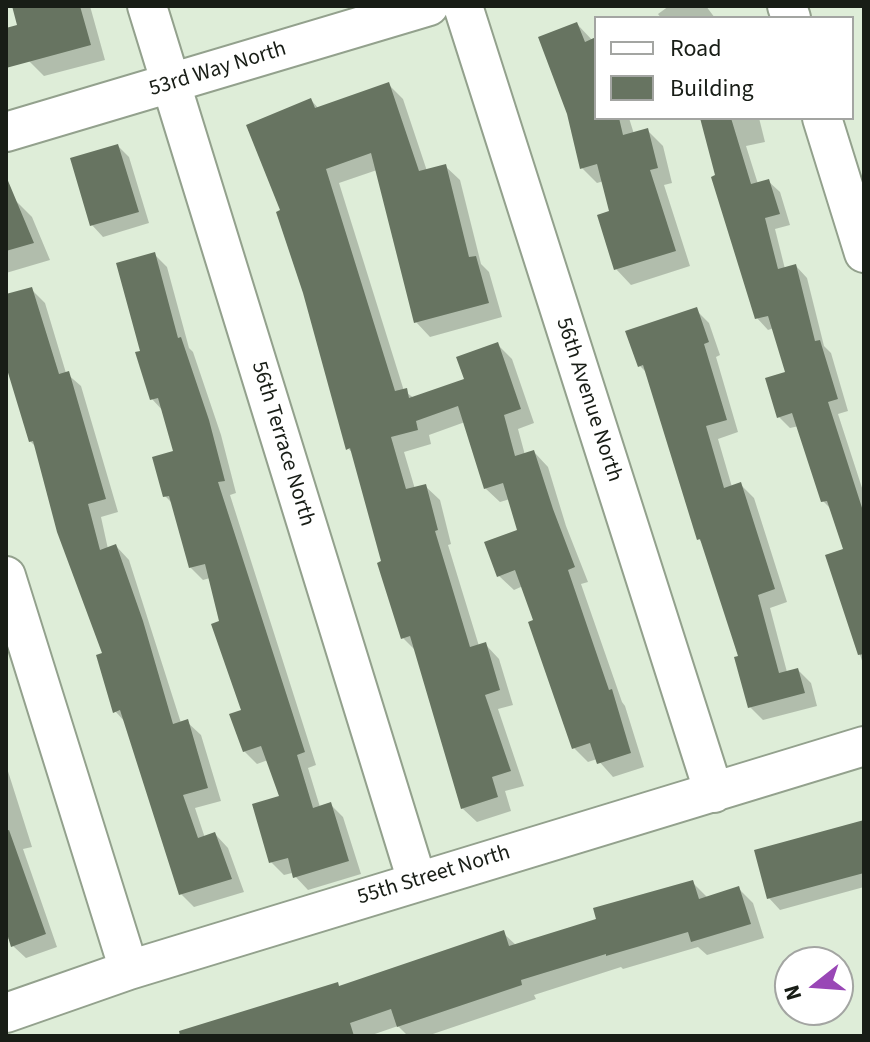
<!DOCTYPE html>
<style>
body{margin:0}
#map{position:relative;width:870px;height:1042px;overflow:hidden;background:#deedd8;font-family:"Source Sans 3",sans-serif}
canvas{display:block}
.frame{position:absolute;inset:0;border:8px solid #181d16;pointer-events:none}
.legend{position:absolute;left:594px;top:16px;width:260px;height:104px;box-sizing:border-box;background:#fff;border:2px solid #a3a5a2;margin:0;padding:10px 14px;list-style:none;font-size:24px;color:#181d16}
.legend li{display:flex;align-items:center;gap:16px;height:40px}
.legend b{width:40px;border:2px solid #a3a5a2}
.north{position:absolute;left:774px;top:946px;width:80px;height:80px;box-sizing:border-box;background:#fff;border:2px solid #a3a5a2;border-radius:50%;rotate:253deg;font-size:22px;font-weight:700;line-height:32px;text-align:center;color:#181d16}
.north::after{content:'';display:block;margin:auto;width:28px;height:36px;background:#9947b6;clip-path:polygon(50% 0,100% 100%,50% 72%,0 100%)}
</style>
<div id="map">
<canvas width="870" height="1042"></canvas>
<div class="frame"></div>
<ul class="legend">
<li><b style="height:10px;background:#fff"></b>Road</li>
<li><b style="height:22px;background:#677461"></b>Building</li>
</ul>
<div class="north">N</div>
</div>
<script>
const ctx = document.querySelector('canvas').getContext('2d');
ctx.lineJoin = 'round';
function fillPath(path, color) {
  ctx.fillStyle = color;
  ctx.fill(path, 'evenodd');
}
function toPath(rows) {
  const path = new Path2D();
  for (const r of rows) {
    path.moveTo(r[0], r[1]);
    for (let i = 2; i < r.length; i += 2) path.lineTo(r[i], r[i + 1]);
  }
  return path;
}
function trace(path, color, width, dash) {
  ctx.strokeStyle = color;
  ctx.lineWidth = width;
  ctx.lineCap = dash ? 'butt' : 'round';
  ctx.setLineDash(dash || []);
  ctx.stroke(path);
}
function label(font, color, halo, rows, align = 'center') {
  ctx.font = font + ' "Source Sans 3",sans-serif';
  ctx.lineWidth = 8;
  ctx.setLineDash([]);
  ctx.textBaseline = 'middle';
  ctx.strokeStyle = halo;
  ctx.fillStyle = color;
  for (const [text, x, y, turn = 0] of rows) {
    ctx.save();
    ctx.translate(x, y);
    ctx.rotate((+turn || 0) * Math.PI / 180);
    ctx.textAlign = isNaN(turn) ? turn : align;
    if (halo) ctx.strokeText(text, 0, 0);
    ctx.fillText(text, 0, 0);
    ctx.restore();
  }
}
const shadow = toPath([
 [23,6,90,6,105,60,44,76,29,61],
 [669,6,706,6,715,18,661,18,658,14],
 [577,24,593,41,596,39,596,118,629,118,634,134,647,130,663,146,672,183,664,185,690,266,631,285,616,269,611,212,604,181,597,183,582,168],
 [388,84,403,99,427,171,445,166,460,180,481,264,489,272,502,317,430,337,416,322,377,170,339,183,404,391,414,398,466,380,498,345,512,359,534,423,518,429,525,455,534,452,548,467,566,526,588,582,581,584,622,702,625,706,644,767,613,777,597,759,588,762,574,748,523,586,514,590,499,576,520,531,510,499,500,502,485,488,465,422,429,435,431,444,404,452,415,489,425,486,440,500,451,544,448,545,479,646,485,644,499,659,513,705,498,709,524,786,505,791,511,811,477,822,462,808,417,652,403,638,354,455,348,448,282,212,311,100,319,109],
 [702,118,759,118,765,142,746,146,758,184,768,181,780,192,790,225,775,229,785,269,796,266,807,278,824,346,831,353,848,411,838,414,864,494,864,667,828,556,845,550,833,511,823,501,799,426,790,428,779,417,788,373,774,328,768,330,757,318],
 [118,146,129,157,149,223,103,237,92,225],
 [15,200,32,217,50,260,6,273,6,203],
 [154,254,167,267,189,348,193,352,221,435,236,493,230,495,316,765,308,768,320,807,330,804,343,817,361,874,308,890,292,873,284,875,271,862,282,797,268,760,257,764,244,751,243,711,210,578,203,580,190,567,173,504,165,496,175,453,164,412,152,399,142,352],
 [31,289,45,303,66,373,81,386,118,512,101,517,108,549,116,546,129,560,181,723,187,722,201,735,221,801,195,808,205,838,215,834,228,848,244,892,194,907,181,894,126,723,115,711,105,654,37,448,30,441,6,360,6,296],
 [696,310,709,323,720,355,716,357,738,432,718,439,732,487,741,485,754,498,787,602,770,608,787,672,798,670,811,683,817,706,763,720,750,707,740,658,703,544,699,539,648,374,639,365],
 [6,765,32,847,23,849,57,947,26,958,13,946,11,938,6,940],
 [864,822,864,887,780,910,769,898],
 [693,883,708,898,739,889,753,903,764,938,707,955,698,947,623,969,621,967,534,995,536,999,427,1036,408,1036,398,1026,369,1036,195,1036,503,933,517,946,598,920]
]);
const building = toPath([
 [12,6,80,6,91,45,6,68,6,28,17,25],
 [577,22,585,42,596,37,596,118,619,118,623,135,648,128,658,168,650,170,676,251,614,270,597,215,609,211,597,164,580,169,567,114,538,37],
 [389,82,419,171,446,164,469,257,476,256,489,303,414,323,371,153,326,169,395,391,407,388,409,398,464,379,456,357,498,342,521,409,504,415,515,456,534,450,553,509,575,567,568,570,609,690,612,689,631,753,597,764,590,743,572,749,528,622,533,620,515,570,497,577,484,542,517,530,503,483,484,489,458,406,416,421,418,430,391,437,406,489,426,484,438,530,435,531,470,647,486,642,500,690,485,695,511,771,492,777,498,797,461,809,410,636,401,639,377,563,381,561,350,448,346,450,303,293,276,212,280,210,246,125,311,98,315,108],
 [700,118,731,118,751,184,769,179,780,214,765,218,778,269,796,264,815,341,820,340,838,399,828,402,864,514,864,654,858,655,825,555,843,549,827,501,821,502,792,413,777,418,765,378,785,372,768,316,755,319,711,177,715,175],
 [118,144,139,212,90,226,70,158],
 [6,176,34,243,6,251],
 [155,252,178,338,181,337,209,420,225,481,218,482,305,752,297,755,313,808,331,802,349,861,293,878,288,858,269,863,252,804,279,796,261,746,243,752,229,714,241,710,211,624,219,621,205,564,189,568,169,496,163,497,152,457,173,451,158,398,150,400,135,352,140,351,116,263],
 [32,287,59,374,69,371,106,499,88,504,100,550,116,544,143,621,173,724,188,719,208,788,183,795,198,838,215,832,232,879,179,895,120,710,113,713,96,655,102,653,57,532,33,441,29,442,6,366,6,294],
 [697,307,709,342,704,344,727,420,706,426,724,488,741,482,775,589,758,595,779,673,798,668,805,693,748,708,734,657,738,656,700,539,697,540,643,365,638,367,625,331],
 [864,820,864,873,767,899,754,850],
 [9,830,46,934,11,947,6,930,6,831],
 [693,880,699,899,739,886,751,924,691,942,688,932,606,956,606,954,521,980,522,985,397,1027,391,1009,350,1023,354,1036,180,1036,179,1031,338,982,339,986,504,930,509,946,596,919,593,908]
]);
const minor = toPath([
 [147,6,417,881],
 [463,6,714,793],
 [787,6,791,18],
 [822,118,864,253],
 [6,132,429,6],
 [6,576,129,970],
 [6,1013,129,970,864,746]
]);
const streetNames = [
 ["53rd Way North",218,70,-17],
 ["56th Avenue North",588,400,72],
 ["56th Terrace North",282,444,73],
 ["55th Street North",434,876,-17]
];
fillPath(shadow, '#0003');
fillPath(building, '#677461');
trace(minor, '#93a18d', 42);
trace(minor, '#fff', 38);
label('22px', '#181d16', '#fff', streetNames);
</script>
